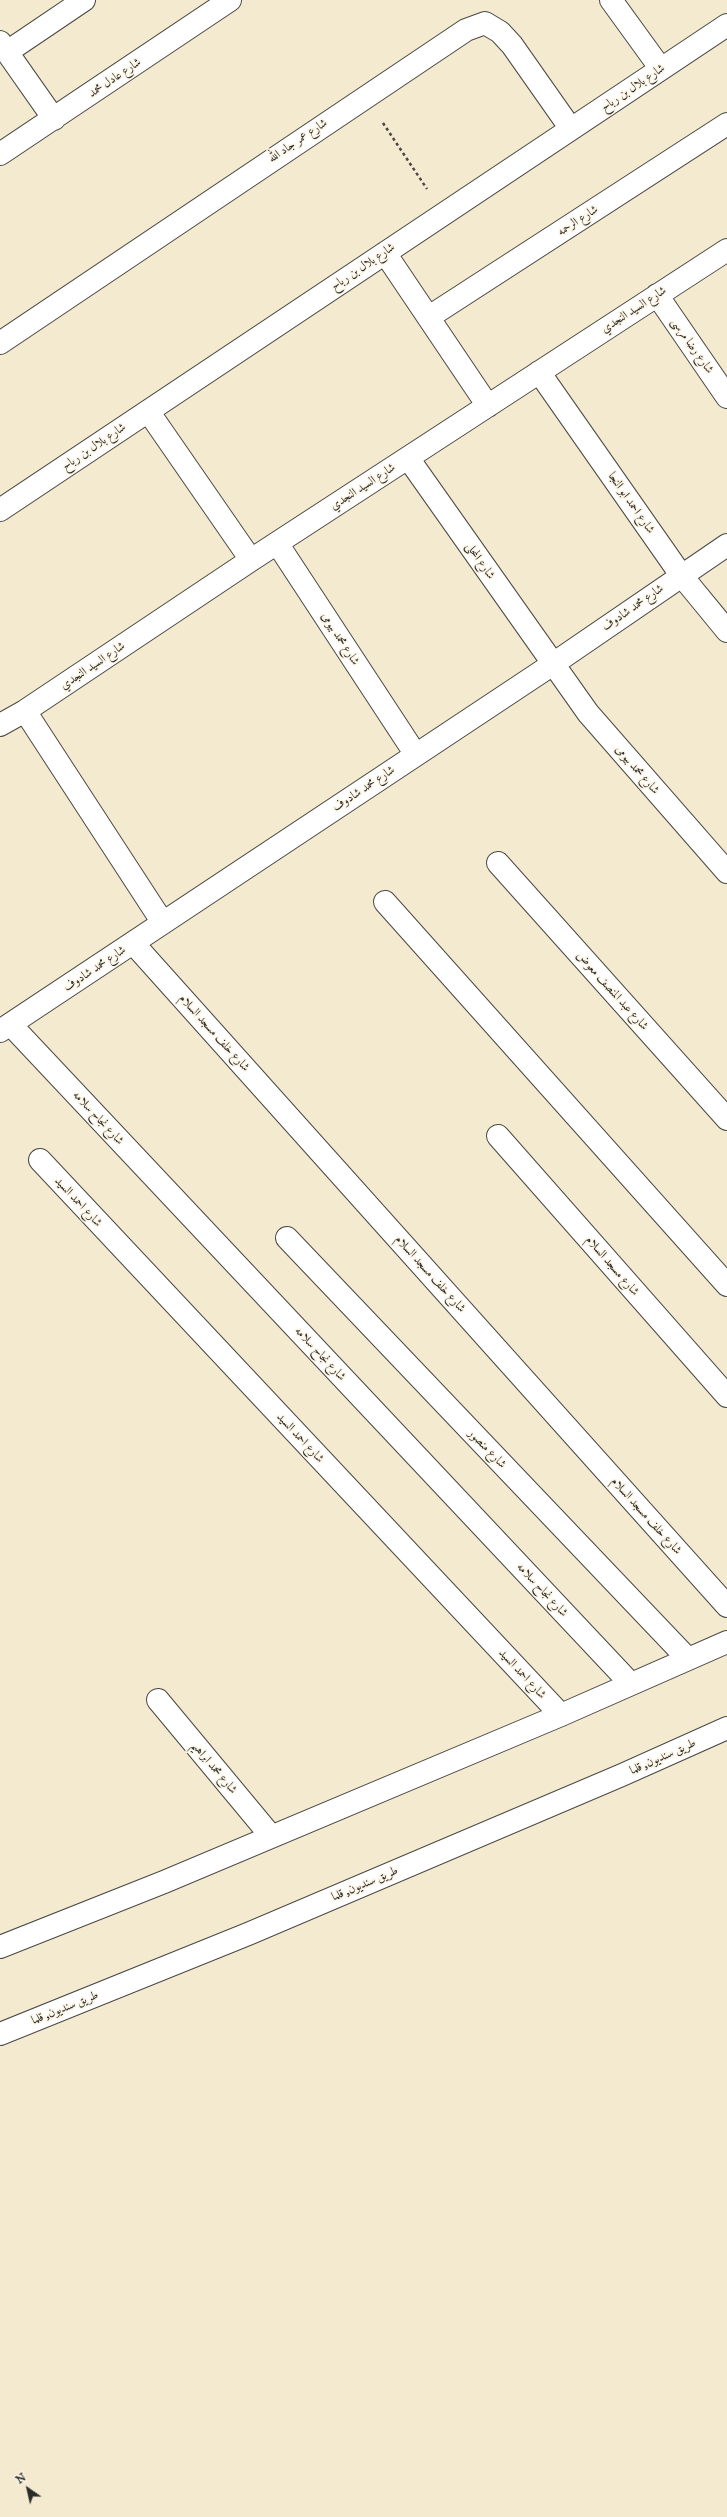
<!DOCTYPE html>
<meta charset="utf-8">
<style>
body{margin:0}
#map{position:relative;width:727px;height:2517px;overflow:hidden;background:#f4ead0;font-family:"IM FELL Great Primer",serif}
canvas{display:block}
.north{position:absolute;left:8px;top:2469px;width:40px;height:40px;-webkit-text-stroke:3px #fcf5e5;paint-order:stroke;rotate:326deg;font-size:11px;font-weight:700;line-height:16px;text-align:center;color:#2b2b2b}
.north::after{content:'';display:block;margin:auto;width:14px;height:18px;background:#2b2b2b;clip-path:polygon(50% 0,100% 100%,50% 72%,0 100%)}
</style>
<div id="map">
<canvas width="727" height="2517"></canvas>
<div class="north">N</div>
</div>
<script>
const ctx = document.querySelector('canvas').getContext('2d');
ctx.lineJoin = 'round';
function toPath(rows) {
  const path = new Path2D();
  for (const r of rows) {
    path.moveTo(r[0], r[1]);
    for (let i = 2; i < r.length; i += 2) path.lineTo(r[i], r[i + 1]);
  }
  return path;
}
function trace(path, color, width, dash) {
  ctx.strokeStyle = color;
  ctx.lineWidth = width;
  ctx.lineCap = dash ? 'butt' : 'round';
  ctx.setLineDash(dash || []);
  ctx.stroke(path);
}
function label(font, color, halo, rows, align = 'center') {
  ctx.font = font + ' "IM FELL Great Primer",Amiri,serif';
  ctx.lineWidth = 3;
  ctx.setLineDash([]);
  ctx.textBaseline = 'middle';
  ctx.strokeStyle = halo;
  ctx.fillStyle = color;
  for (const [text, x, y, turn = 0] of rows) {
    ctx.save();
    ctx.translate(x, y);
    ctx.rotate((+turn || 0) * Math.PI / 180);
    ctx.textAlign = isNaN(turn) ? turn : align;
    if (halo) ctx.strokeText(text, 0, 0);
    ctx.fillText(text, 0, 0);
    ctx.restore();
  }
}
const path = toPath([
 [383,123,427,189]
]);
const minor = toPath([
 [611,0,661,69],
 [0,42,54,119],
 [7,52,84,0],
 [0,154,230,0],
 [385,253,488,406],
 [657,295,727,397],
 [429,317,727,124],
 [0,343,466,30,485,23,500,32,512,45,571,129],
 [539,372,681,575,727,631],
 [148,411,251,560],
 [408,458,588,713,727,872],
 [0,510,727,25],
 [277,543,416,755],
 [25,711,163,923],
 [0,725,25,711,251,560,727,250],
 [498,863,727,1119],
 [385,902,727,1285],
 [133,943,727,1606],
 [11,1025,630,1683],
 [0,1031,553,664,727,545],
 [498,1136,727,1396],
 [40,1160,561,1715],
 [287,1238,688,1659],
 [158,1700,271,1836],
 [0,1947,164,1882,561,1715,727,1642],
 [0,2034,248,1934,622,1775,727,1728]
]);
const streetNames = [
 ["شارع عادل محمد",115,78,-34],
 ["شارع بلال بن رباح",633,88,-34],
 ["شارع عمر جاد الله",298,141,-34],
 ["شارع الرحمه",578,221,-33],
 ["شارع بلال بن رباح",363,267,-34],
 ["شارع السيد النجدي",634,310,-33],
 ["شارع رضا مرسى",692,346,55],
 ["شارع بلال بن رباح",94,447,-34],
 ["شارع السيد النجدي",363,487,-33],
 ["شارع احمد ابو النجا",631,503,55],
 ["شارع المحلى",480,561,55],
 ["شارع محمد شادوف",633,608,-35],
 ["شارع محمد بيومى",340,639,57],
 ["شارع السيد النجدي",93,666,-34],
 ["شارع محمد بيومى",637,770,49],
 ["شارع محمد شادوف",364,789,-34],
 ["شارع محمد شادوف",95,969,-34],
 ["شارع عبد المنصف معوض",612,991,48],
 ["شارع خلف مسجد السلام",214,1033,48],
 ["شارع نجاح سلامه",98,1118,47],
 ["شارع احمد السيد",78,1202,47],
 ["شارع مسجد السلام",612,1266,49],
 ["شارع خلف مسجد السلام",430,1274,48],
 ["شارع نجاح سلامه",320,1354,47],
 ["شارع احمد السيد",300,1438,47],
 ["شارع منصور",487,1449,46],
 ["شارع خلف مسجد السلام",646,1516,48],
 ["شارع نجاح سلامه",542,1590,47],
 ["شارع احمد السيد",522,1674,47],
 ["طريق سنديون, قلما",663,1757,-24],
 ["شارع محمد ابراهيم",214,1768,50],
 ["طريق سنديون, قلما",365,1884,-23],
 ["طريق سنديون, قلما",65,2008,-22]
];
trace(minor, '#494844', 24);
trace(path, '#494844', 2.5, [3, 3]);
trace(minor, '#fff', 22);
label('12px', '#2b2b2b', '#fcf5e5', streetNames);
</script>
